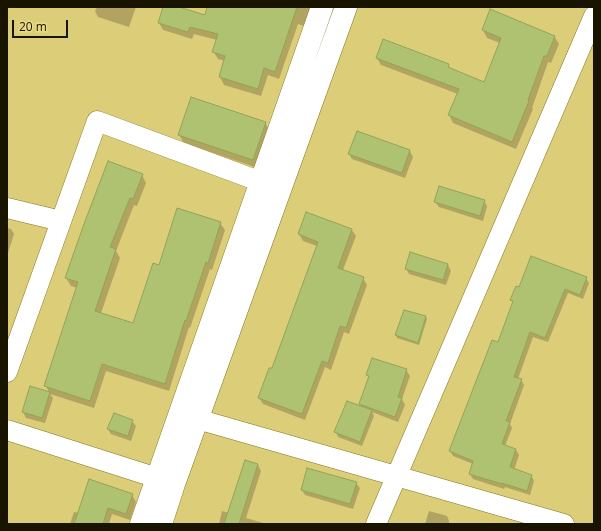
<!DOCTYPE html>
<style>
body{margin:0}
#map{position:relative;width:601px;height:531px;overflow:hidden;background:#dccd79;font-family:"Open Sans",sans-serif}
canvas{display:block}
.frame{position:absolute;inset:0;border:8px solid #191400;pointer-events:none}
.scale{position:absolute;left:12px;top:20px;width:56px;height:18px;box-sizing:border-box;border:2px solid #191400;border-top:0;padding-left:5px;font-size:12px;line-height:14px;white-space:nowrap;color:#191400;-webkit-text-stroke:3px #e9db86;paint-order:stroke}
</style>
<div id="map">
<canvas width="601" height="531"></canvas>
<div class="frame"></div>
<div class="scale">20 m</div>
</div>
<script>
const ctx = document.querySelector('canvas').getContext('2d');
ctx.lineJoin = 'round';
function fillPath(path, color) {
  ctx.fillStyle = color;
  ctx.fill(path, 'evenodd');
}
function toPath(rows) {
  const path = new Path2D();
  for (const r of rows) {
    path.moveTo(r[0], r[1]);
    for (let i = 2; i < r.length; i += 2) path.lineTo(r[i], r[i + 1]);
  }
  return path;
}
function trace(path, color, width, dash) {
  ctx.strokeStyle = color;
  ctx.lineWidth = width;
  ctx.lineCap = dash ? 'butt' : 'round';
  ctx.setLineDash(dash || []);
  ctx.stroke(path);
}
const shadow = toPath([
 [97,7,136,7,129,27,98,17,95,11],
 [164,7,176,7,205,16,208,7,311,7,304,26,298,24,279,79,268,75,261,96,224,85,220,77,225,61,218,59,213,51,217,40,194,34,192,39,163,30,159,23],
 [483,30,554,36,559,44,551,63,548,62,532,108,533,109,516,149,453,123,449,115,458,94,381,65,377,58,448,65,451,69,485,83,500,43,487,38],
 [265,123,270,131,258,168,184,143,179,135],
 [410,151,413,157,405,178,352,159,349,154],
 [142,175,146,183,137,206,134,205,116,251,120,258,101,313,134,324,160,267,220,223,225,230,212,270,210,269,190,328,189,327,169,391,106,371,94,408,50,394,53,398,45,423,26,418,23,412,49,392,46,386,77,288,71,286,66,278],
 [484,201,487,206,483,221,439,207,435,202],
 [7,228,11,229,14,234,7,256],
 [352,230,356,236,343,270,363,278,367,285,349,334,344,332,331,370,325,367,305,420,263,404,259,398,273,370,317,246,303,241,299,234],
 [448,265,451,271,446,285,409,274,406,268],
 [586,278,589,283,583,299,568,293,548,342,533,337,518,379,521,380,524,385,510,424,512,428,505,446,516,450,519,455,514,470,531,475,534,481,530,495,505,487,504,489,473,479,470,474,473,464,453,456,450,451,498,343,513,303,511,300,519,288],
 [404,311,426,317,427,319,419,345,397,338,396,335],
 [406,370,410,376,402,399,405,405,398,422,372,412,374,416,362,446,338,437,336,432,362,407,360,404,369,379,367,375],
 [132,421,136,426,131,441,111,434,108,429],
 [246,461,258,465,261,471,246,518,267,524,219,524,222,511,229,513],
 [356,483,360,488,353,509,305,495,302,490],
 [132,495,136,502,130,520,112,514,109,524,70,524,74,512,79,513],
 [429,511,447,516,449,521,449,524,425,524]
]);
const building = toPath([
 [163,7,179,7,205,15,207,7,297,7,275,72,264,68,258,89,219,77,225,56,212,52,218,34,190,27,188,32,158,23,163,7],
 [490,9,555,36,547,56,544,56,528,100,529,101,512,142,448,115,459,89,376,58,383,39,449,64,448,67,484,82,501,38,482,30,490,9],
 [191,97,266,122,253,160,178,135,191,97],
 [357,131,410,150,402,173,348,154,357,131],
 [108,161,143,174,133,199,130,198,110,247,116,249,95,311,133,323,153,263,159,265,177,208,221,222,208,263,206,262,186,321,185,320,165,384,102,364,90,401,44,386,78,282,65,278,84,224,108,161],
 [439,186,485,200,480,216,434,202,439,186],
 [306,212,352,229,338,268,364,277,346,328,340,326,328,363,322,361,302,414,258,398,269,368,272,368,318,242,298,234,306,212],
 [410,252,448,264,443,280,405,269,410,252],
 [531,256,587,277,580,295,565,289,545,338,530,332,514,377,522,379,506,421,510,422,502,444,516,449,510,467,532,475,527,491,502,483,502,484,469,474,473,461,449,451,492,340,498,342,513,301,510,300,516,286,519,287,531,256],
 [404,310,426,316,418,343,395,335,404,310],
 [372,358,407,369,398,397,402,398,395,417,359,404,369,376,366,375,372,358],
 [30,386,50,392,42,418,22,412,30,386],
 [347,401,372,410,360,442,334,432,347,401],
 [114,413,133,420,128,436,107,429,114,413],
 [245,460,258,464,239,524,224,524,245,460],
 [307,468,357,482,350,504,301,490,307,468],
 [89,479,133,494,126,514,108,508,103,524,74,524,89,479]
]);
const street = toPath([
 [7,208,61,221],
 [7,372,97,121,275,187],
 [197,419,564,524],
 [7,430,173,483],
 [376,524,594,16]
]);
const secondary = toPath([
 [141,524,322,7],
 [161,524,174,484,346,7]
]);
fillPath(shadow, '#0003');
fillPath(building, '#afc272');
trace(building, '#92a455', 1);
trace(street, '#85771e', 21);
trace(secondary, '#85771e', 23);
trace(street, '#fff', 20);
trace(secondary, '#fff', 22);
</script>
